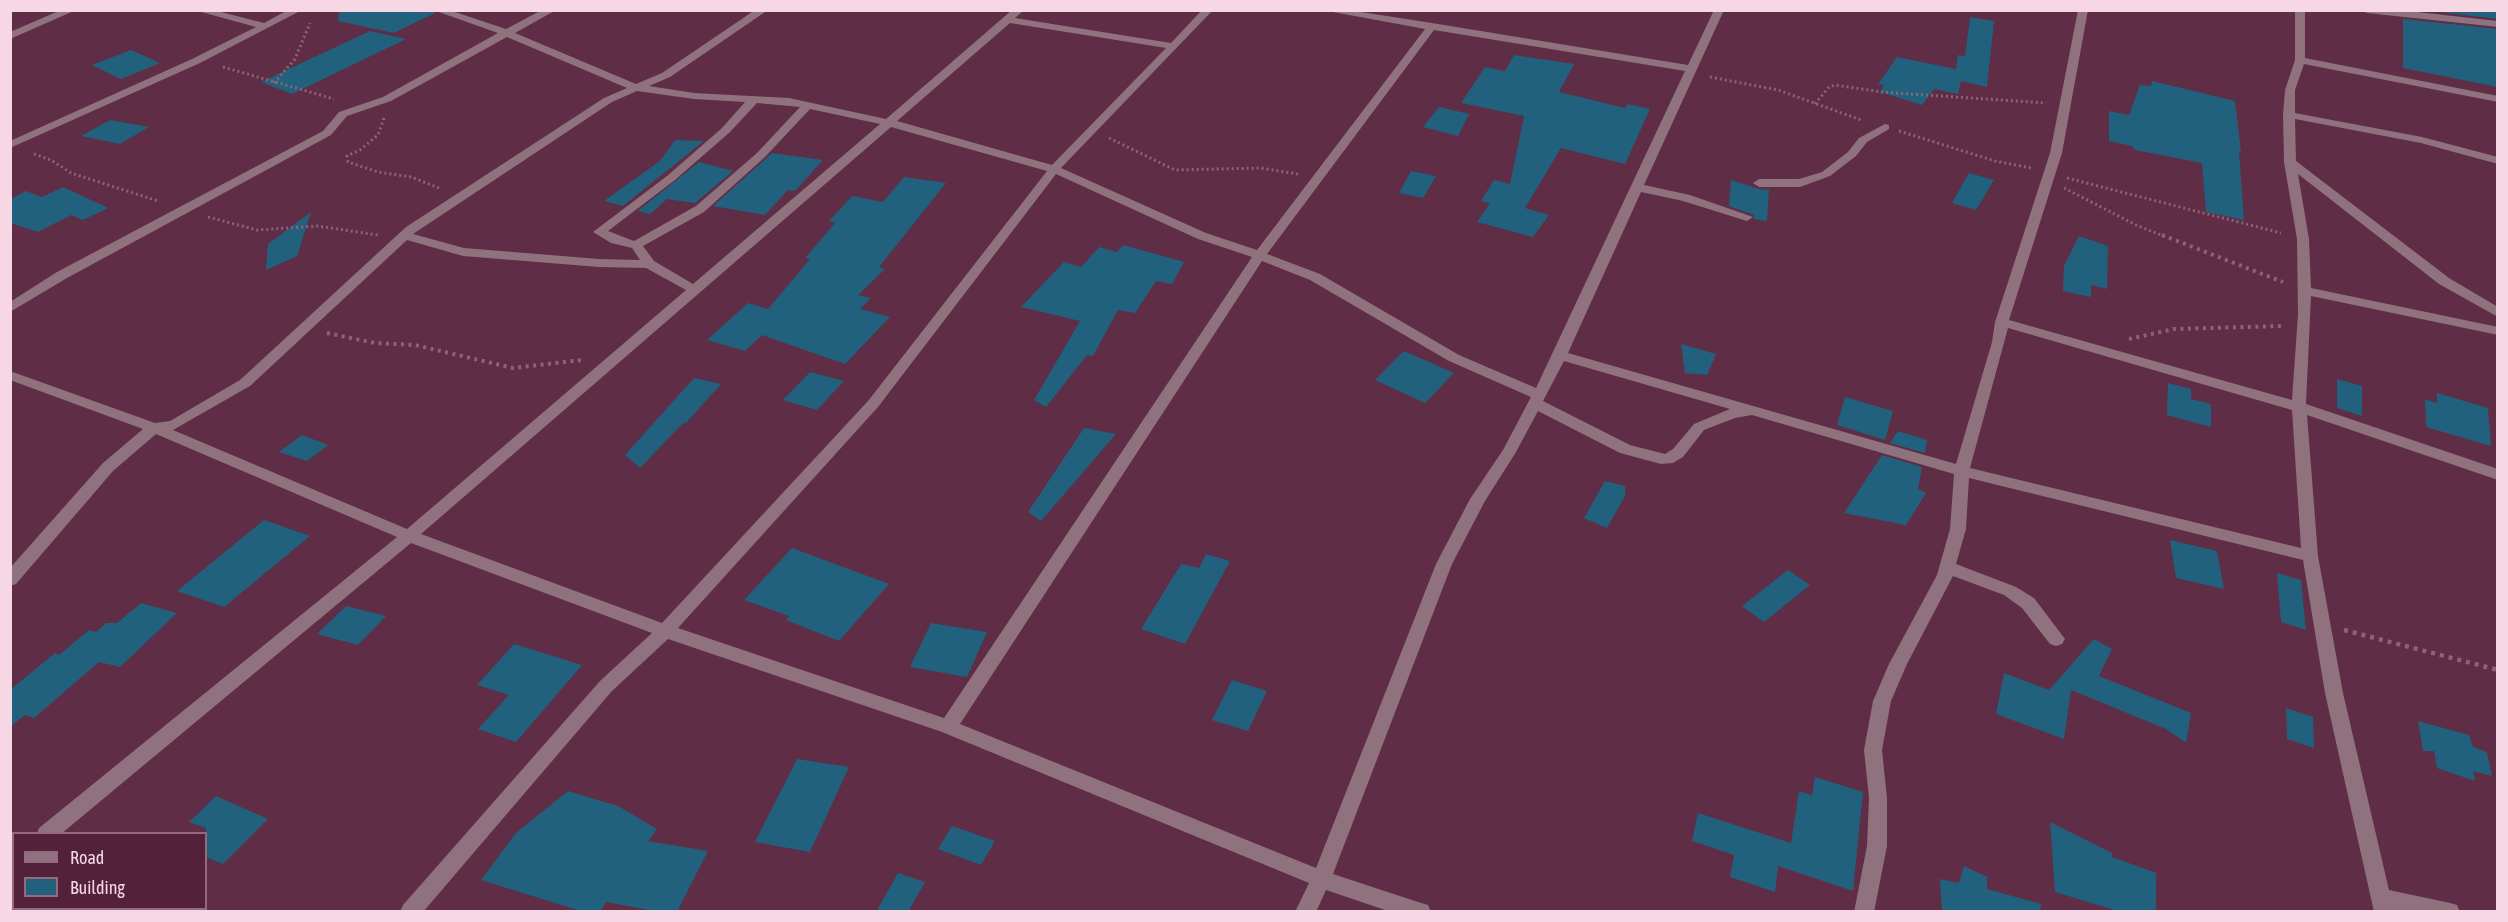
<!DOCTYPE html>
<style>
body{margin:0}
#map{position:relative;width:2508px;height:922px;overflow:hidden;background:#5f2d45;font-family:"Asap Condensed",sans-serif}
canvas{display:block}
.frame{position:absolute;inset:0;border:12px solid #f7d7e4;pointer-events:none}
.legend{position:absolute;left:12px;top:832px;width:195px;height:78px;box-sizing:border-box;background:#53223a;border:2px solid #956a7e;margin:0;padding:8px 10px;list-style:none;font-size:18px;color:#f7d7e4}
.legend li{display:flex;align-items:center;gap:12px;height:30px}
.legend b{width:30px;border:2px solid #956a7e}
</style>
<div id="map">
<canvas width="2508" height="922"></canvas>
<div class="frame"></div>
<ul class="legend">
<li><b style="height:8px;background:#90717e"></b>Road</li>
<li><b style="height:16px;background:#21617e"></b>Building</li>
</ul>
</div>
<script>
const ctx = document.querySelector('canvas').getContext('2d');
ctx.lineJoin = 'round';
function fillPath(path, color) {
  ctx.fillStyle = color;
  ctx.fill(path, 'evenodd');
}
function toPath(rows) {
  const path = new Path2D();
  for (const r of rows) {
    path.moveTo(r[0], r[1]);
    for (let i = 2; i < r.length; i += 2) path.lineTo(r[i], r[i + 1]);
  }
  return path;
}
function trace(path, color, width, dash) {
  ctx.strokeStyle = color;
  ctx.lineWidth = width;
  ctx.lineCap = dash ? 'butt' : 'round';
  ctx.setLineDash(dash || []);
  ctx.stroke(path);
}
const building = toPath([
 [339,10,431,10,435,13,394,33,338,21],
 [2424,10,2498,10,2498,19],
 [1970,17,1994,21,1987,87,1961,81,1958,94,1934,89,1922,105,1880,92,1884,85,1878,84,1897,57,1956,69,1958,55,1965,56],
 [2403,19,2498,29,2498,87,2403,68],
 [370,31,406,39,292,94,261,82],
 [131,50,160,63,121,79,92,65],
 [1514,55,1574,64,1559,92,1625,108,1627,104,1650,109,1625,164,1561,148,1525,208,1549,215,1533,237,1477,222,1490,203,1481,201,1494,180,1510,184,1524,116,1461,103,1485,67,1505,71],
 [2152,81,2235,101,2241,152,2239,151,2244,220,2206,212,2202,163,2135,150,2132,146,2109,141,2109,111,2129,115,2140,85,2151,86],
 [1439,107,1469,114,1458,136,1423,127],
 [110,120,149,127,120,144,81,136],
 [675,140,704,141,623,206,604,201,660,161],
 [772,153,823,160,795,191,788,190,765,215,713,206],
 [699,162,733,171,695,203,667,199,650,214,638,211],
 [1411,171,1436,176,1423,198,1399,193],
 [1969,173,1994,180,1976,210,1952,203],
 [904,177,946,183,879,267,885,269,858,295,871,298,860,309,890,317,845,364,762,335,745,351,707,340,748,303,768,309,810,259,805,258,835,223,829,221,852,196,883,202],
 [1731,180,1759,189,1769,190,1767,221,1754,219,1754,215,1729,206],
 [63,187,108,208,83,220,71,215,38,232,10,223,10,199,26,191,42,197],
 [311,212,297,256,266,270,268,244],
 [2079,236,2108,246,2107,289,2091,285,2091,297,2063,291,2064,266],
 [1123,245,1184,262,1172,284,1156,281,1135,313,1118,310,1093,356,1087,355,1046,407,1034,400,1080,321,1021,307,1064,262,1081,267,1099,247,1117,252],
 [1681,344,1716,354,1707,375,1685,373],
 [1404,351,1454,373,1425,403,1375,380],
 [810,372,844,381,817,410,783,400],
 [694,378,721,384,686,423,683,423,640,468,625,455],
 [2337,379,2362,386,2362,416,2337,408],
 [2168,383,2191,389,2191,399,2211,404,2211,427,2167,415],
 [2437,393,2488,408,2491,446,2426,427,2425,399,2437,403],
 [1845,397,1893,411,1885,440,1837,425],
 [1084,428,1116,434,1041,521,1028,512],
 [1898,431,1927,440,1925,453,1890,443],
 [302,435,328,445,307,461,279,452],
 [1882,455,1922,467,1918,489,1926,493,1906,525,1844,513],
 [1605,481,1625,486,1625,496,1607,528,1584,518],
 [264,520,310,536,224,607,177,591],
 [2170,540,2217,551,2224,589,2176,578],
 [792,548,889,584,839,641,786,620,789,616,744,600],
 [1206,554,1230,561,1185,644,1141,629,1181,564,1199,568],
 [1788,570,1810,585,1764,622,1742,606],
 [2277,573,2301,580,2306,630,2281,622],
 [141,603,177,613,120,667,99,662,34,718,25,715,10,727,10,690,55,653,59,655,89,630,96,632,106,623,117,623],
 [346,606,386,616,358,645,317,634],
 [931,623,987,632,967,677,910,667],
 [2094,639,2112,649,2099,676,2191,713,2186,743,2166,729,2071,690,2064,739,1996,714,2004,673,2049,690],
 [514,644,582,665,516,742,478,729,509,695,477,685],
 [1232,680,1267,691,1248,731,1212,720],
 [2286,708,2313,717,2314,748,2287,739],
 [2418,721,2469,735,2473,747,2487,752,2492,776,2473,771,2475,781,2437,768,2434,751,2423,751],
 [797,759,849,767,810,852,755,842],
 [1815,777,1863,792,1853,891,1778,866,1775,892,1730,877,1734,855,1692,841,1698,813,1791,843,1799,791,1812,795],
 [568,791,618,806,657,829,648,841,708,851,677,912,660,912,606,902,600,912,584,912,481,880,516,833],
 [216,796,268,819,223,864,206,857,206,828,189,822],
 [2050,822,2112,853,2112,857,2156,873,2156,912,2121,912,2055,892],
 [952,826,995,841,981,865,938,849],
 [1964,866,1987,877,1987,889,2041,904,2040,912,1942,912,1940,879,1959,883],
 [898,873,925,882,908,912,876,912]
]);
const pathFar2 = toPath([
 [223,67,334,99],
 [1710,77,1778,90,1861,120],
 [274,83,295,59,310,23],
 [1815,104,1829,87,1835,85,1881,92,2046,103],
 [384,118,378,135,360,150,347,156,348,162,378,172,411,177,439,188],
 [1899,131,1995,161,2031,168],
 [1109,138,1175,170,1260,168,1298,174],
 [34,154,51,160,71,173,158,201],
 [2067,178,2281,233],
 [2064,188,2138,226,2166,237],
 [208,217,257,230,317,226,378,235]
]);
const pathFar1 = toPath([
 [2162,235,2283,282],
 [327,333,375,343,415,345,513,368,582,360],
 [2129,339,2174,329,2283,326]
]);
const path = toPath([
 [2344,630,2498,670]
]);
const minor = toPath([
 [61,10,76,10,10,39,10,32,61,10],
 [194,10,213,10,264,23,288,10,302,10,200,63,10,148,10,141,192,59,256,27,194,10],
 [433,10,449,10,506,29,542,10,556,10,515,33,636,84,662,73,755,10,768,10,670,77,649,86,694,93,789,98,886,119,1012,10,1024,10,1015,18,1171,43,1202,10,1213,10,1061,168,1206,233,1257,250,1425,29,1322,10,1348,10,1432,23,1688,65,1714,10,1724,10,1644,185,1690,195,1753,217,1747,221,1683,201,1641,192,1568,353,1956,464,1992,342,1995,322,2050,153,2078,10,2088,10,2062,153,2009,320,2292,400,2298,314,2297,239,2284,162,2283,115,2285,90,2295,60,2295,10,2305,10,2305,58,2498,96,2498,102,2304,64,2295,90,2295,113,2422,137,2498,157,2498,164,2421,143,2295,119,2296,161,2449,278,2498,307,2498,317,2439,284,2298,174,2309,239,2311,288,2498,327,2498,335,2311,296,2306,404,2498,469,2498,480,2307,415,2318,556,2343,693,2389,890,2450,903,2457,905,2460,912,2374,912,2325,693,2303,560,1969,478,1966,529,1956,564,2016,587,2034,598,2065,639,2062,644,2056,646,2050,644,2022,608,2004,595,1953,576,1907,664,1891,701,1882,750,1887,798,1887,846,1874,912,1854,912,1867,846,1869,798,1864,750,1873,701,1889,664,1937,575,1950,529,1954,474,1752,415,1735,418,1704,430,1683,457,1673,463,1661,464,1620,453,1538,411,1516,452,1485,501,1452,564,1333,874,1421,903,1428,905,1431,912,1391,912,1326,890,1316,912,1295,912,1309,883,942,732,668,639,612,691,423,912,400,912,403,905,600,681,652,633,411,543,61,834,37,834,39,828,397,537,156,434,113,471,16,584,10,586,10,568,103,463,143,429,10,380,10,371,155,423,170,421,240,380,406,227,604,98,627,88,507,37,391,101,347,116,331,135,67,278,10,312,10,302,57,272,323,131,339,112,383,97,498,33,433,10],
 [1010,23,1166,48,1052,165,897,121,1010,23],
 [1434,30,1685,71,1536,388,1459,355,1320,274,1267,254,1434,30],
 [637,91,694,99,745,102,722,128,667,176,593,232,611,243,632,248,640,260,599,259,464,248,413,234,612,102,637,91],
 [757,103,800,107,757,153,696,206,634,241,608,231,675,180,730,132,757,103],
 [810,109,880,124,693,284,654,261,643,246,704,212,765,157,810,109],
 [891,127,1047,171,868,401,662,623,421,534,891,127],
 [1056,174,1198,239,1252,257,944,718,678,628,878,407,1056,174],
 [407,240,463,256,599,267,646,268,686,290,407,529,173,430,250,386,407,240],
 [1262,261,1310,280,1449,361,1531,397,1503,450,1470,499,1436,564,1316,868,960,724,1262,261],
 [2008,328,2292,410,2301,548,1970,468,2008,328],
 [1564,361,1730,409,1694,424,1673,449,1665,454,1630,445,1543,401,1564,361],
 [2362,10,2399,10,2498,21,2498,27,2367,13,2362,10],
 [1885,124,1889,125,1889,129,1867,142,1856,156,1830,176,1800,187,1759,187,1753,183,1759,179,1799,179,1822,172,1848,152,1859,138,1885,124],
 [14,851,14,870,10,871,10,852,14,851]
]);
fillPath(building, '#21617e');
trace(pathFar2, '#8f6377', 3, [2, 3]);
trace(pathFar1, '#8f6377', 4, [3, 4.5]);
trace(path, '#8f6377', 4.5, [4, 5]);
fillPath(minor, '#90717e');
</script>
